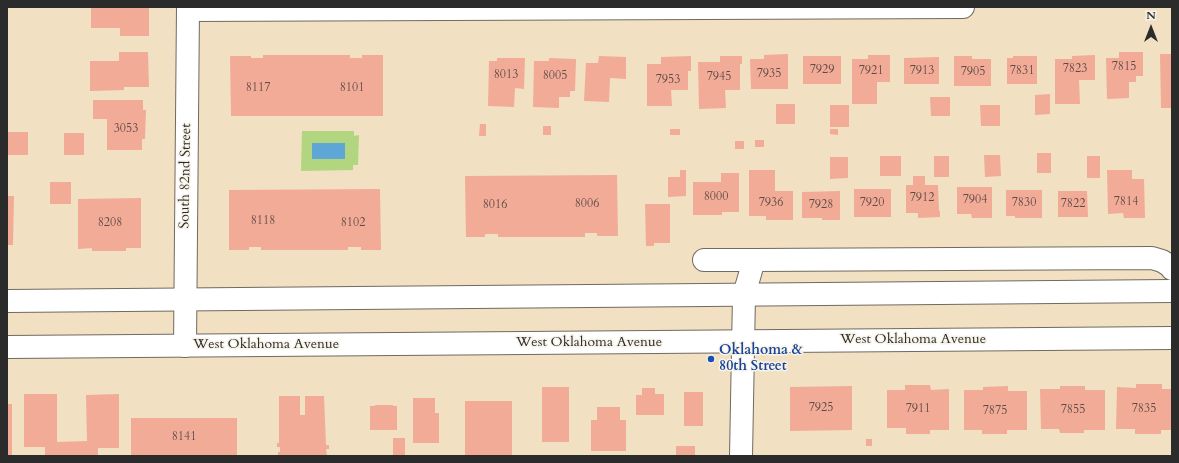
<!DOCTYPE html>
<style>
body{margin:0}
#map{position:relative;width:1179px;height:463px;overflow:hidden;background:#f1e0c2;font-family:Cardo,serif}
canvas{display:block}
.frame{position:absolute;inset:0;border:8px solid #2b2b2b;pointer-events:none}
.north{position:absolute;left:1131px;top:8px;width:40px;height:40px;-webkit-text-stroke:3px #f7f3e8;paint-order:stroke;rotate:0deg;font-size:11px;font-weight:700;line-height:16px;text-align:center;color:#2b2b2b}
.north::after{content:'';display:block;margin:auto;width:14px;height:18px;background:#2b2b2b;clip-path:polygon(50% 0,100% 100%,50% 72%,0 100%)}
</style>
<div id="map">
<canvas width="1179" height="463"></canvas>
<div class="frame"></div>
<div class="north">N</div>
</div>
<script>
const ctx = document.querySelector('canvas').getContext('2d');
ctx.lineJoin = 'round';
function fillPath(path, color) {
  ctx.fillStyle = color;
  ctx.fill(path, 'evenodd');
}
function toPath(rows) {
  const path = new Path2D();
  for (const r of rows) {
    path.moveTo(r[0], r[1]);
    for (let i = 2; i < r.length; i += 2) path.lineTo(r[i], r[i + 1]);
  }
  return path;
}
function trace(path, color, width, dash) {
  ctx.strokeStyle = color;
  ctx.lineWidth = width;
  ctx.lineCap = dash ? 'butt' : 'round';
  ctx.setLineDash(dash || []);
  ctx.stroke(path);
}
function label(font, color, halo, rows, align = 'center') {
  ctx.font = font + ' Cardo,serif';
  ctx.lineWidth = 3;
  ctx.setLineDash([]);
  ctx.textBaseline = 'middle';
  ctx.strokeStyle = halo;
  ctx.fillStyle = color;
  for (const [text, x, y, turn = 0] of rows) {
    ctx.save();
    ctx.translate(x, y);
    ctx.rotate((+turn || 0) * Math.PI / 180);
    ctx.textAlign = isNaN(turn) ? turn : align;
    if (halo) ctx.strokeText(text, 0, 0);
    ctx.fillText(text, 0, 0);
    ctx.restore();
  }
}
const green = toPath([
 [302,131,354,131,354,136,359,135,358,165,353,165,353,170,301,171]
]);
const water = toPath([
 [312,143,345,143,345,159,312,159]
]);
const building = toPath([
 [91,7,149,7,149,36,120,36,120,28,91,28],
 [119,52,148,52,149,87,124,87,124,90,90,91,90,61,119,61],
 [1119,52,1143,52,1143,76,1136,76,1136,82,1129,82,1129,98,1107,99,1106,58,1119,58],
 [788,54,788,89,751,89,750,59,764,59,764,55],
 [1160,54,1172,54,1172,108,1161,108],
 [263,55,350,55,350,58,362,58,362,55,383,55,383,116,231,116,230,56,251,56,251,58,263,58],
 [868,55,890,55,890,82,877,82,877,104,852,104,852,59,868,59],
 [1095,55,1095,80,1079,80,1080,104,1055,104,1055,59,1072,59,1072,56],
 [599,56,626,57,626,79,610,78,609,102,584,101,586,63,598,63],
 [691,56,691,71,688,71,688,90,671,90,672,106,647,106,647,64,661,64,661,57],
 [720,56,742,56,742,64,740,64,740,90,725,90,726,108,699,109,698,62,720,62],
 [803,56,841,56,841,84,803,84],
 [954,56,972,56,972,59,991,59,991,86,954,86],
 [1013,56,1037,56,1037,84,1007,84,1007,58,1013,58],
 [939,57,939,84,904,84,904,58],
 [497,58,525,58,524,89,515,88,514,107,488,106,489,61,497,61],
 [549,58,576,59,575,91,570,91,570,97,559,97,559,108,533,107,534,61,549,61],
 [1050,94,1050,114,1035,115,1035,95],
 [930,97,950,97,950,116,931,116],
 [93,100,143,100,143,110,146,110,145,139,142,139,142,150,107,150,107,119,93,119],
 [776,104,795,104,795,124,776,124],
 [830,105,849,105,849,127,830,127],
 [980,105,1000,105,1000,126,981,126],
 [480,124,486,124,486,136,479,136],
 [543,126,551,126,551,135,543,135],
 [670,129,680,129,680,135,670,135],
 [830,129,838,129,838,135,830,134],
 [8,132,28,132,28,155,8,155],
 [64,133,84,133,84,155,64,155],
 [755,140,764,140,764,147,755,147],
 [735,141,744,141,744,149,735,149],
 [1037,153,1051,153,1051,173,1037,173],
 [984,155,1000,155,1001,176,985,177],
 [880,156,901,156,901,176,880,176],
 [934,156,949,156,949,177,934,177],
 [1087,156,1100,156,1100,178,1087,178],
 [830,157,848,157,848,178,830,179],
 [680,170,686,170,686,196,668,197,668,177,680,177],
 [749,170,775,170,775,191,793,191,793,220,766,220,766,216,749,216],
 [1107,170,1132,170,1132,179,1144,179,1145,218,1124,218,1123,213,1108,214],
 [721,173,739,173,739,212,722,212,722,215,693,215,693,182,721,182],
 [617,175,618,236,597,236,597,233,585,233,585,237,498,237,498,234,485,234,485,237,466,237,465,176],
 [913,176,925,176,925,185,938,185,939,211,940,211,940,217,918,218,918,213,906,213,906,185,913,185],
 [50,182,71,182,71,204,50,204],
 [957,187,992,187,992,218,972,218,971,214,957,214],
 [380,189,381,250,361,250,361,247,348,247,348,250,261,250,261,247,249,247,249,250,229,250,229,190],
 [854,189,891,189,891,217,854,217],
 [1006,190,1042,190,1042,218,1015,218,1015,216,1006,216],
 [840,191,840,220,822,220,822,218,802,218,802,192],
 [1058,191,1087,191,1088,217,1058,217],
 [7,196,14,196,13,245,7,245],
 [141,198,141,248,126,248,126,251,92,251,92,248,78,249,78,199],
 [645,204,670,204,670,243,654,243,654,246,646,246],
 [1136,384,1162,384,1162,389,1172,389,1172,430,1161,430,1161,434,1135,434,1135,429,1116,429,1117,387,1136,388],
 [905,385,930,385,931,390,949,389,949,430,930,430,930,434,906,434,906,428,887,428,887,390,905,390],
 [852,386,852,430,790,431,790,387],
 [1008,386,1008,391,1027,391,1027,430,1007,430,1007,434,982,434,982,430,964,430,964,390,983,390,983,387],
 [1060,386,1085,386,1085,390,1105,390,1105,430,1084,430,1084,433,1060,433,1059,429,1041,429,1040,389,1060,389],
 [542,387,569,387,569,442,542,442],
 [642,388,655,388,655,394,664,394,664,415,636,415,636,395,642,395],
 [684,392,703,392,703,426,684,426],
 [24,394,57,394,57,442,87,441,86,395,119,394,119,448,98,448,98,456,45,456,45,447,24,447],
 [279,396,300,396,300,415,305,415,305,396,324,396,326,445,329,445,329,449,326,449,327,455,329,455,329,456,278,456,278,452,280,452,280,447,277,447,277,443,279,443],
 [413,398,435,398,435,413,439,413,439,443,413,443],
 [465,401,512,401,512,456,465,456],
 [7,404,12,404,12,456,7,456],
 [375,405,393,405,393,406,397,406,397,430,370,430,370,406,375,406],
 [597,407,620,407,620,420,626,420,626,451,591,451,591,420,597,420],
 [131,418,237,418,237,456,131,456],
 [393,438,405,438,405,456,393,456],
 [866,439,872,439,872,446,866,446],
 [676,446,695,446,695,456,676,456]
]);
const minor = toPath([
 [188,10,963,7],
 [704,260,754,260],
 [185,346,188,7],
 [741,456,744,295,754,260,1152,258,1162,261,1170,266,1172,269]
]);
const major = toPath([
 [7,301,1172,291],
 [7,347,1172,338]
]);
const markers = [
 [711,359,4,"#1a4fb4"]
];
const numberNames = [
 ["7815",1124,67],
 ["7823",1075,69],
 ["7929",822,70],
 ["7921",871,71],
 ["7913",922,71],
 ["7831",1022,71],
 ["7905",973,72],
 ["7935",769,74],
 ["8013",506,75],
 ["8005",555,76],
 ["7945",719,77],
 ["7953",668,80],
 ["8117",258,88],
 ["8101",352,88],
 ["3053",126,129],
 ["8000",716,197],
 ["7912",922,198],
 ["7904",975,200],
 ["7814",1126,202],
 ["7936",771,203],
 ["7920",872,203],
 ["7830",1024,203],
 ["8006",587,204],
 ["7822",1073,204],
 ["8016",495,205],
 ["7928",821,205],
 ["8118",263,221],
 ["8208",110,223],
 ["8102",353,223],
 ["7925",821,408],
 ["7911",918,409],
 ["7835",1144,409],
 ["7855",1073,410],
 ["7875",995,411],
 ["8141",184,437]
];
const streetNames = [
 ["South 82nd Street",186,176,-89],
 ["West Oklahoma Avenue",913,340],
 ["West Oklahoma Avenue",589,343],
 ["West Oklahoma Avenue",266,345]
];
const transitNames = [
 ["Oklahoma &",719,351],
 ["80th Street",719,367]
];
fillPath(green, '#b1d67f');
fillPath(water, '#5ea6d5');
fillPath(building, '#f2ab97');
trace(minor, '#706a60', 24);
trace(major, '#706a60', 24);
trace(minor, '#fff', 22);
trace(major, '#fff', 22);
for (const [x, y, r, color] of markers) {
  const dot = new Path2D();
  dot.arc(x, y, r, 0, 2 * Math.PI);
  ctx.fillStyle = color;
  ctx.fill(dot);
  trace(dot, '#f7f3e8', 1.5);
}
label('12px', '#5d4b46', null, numberNames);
label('14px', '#2b2b2b', '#f7f3e8', streetNames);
label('bold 14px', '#164399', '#f7f3e8', transitNames, 'left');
</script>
